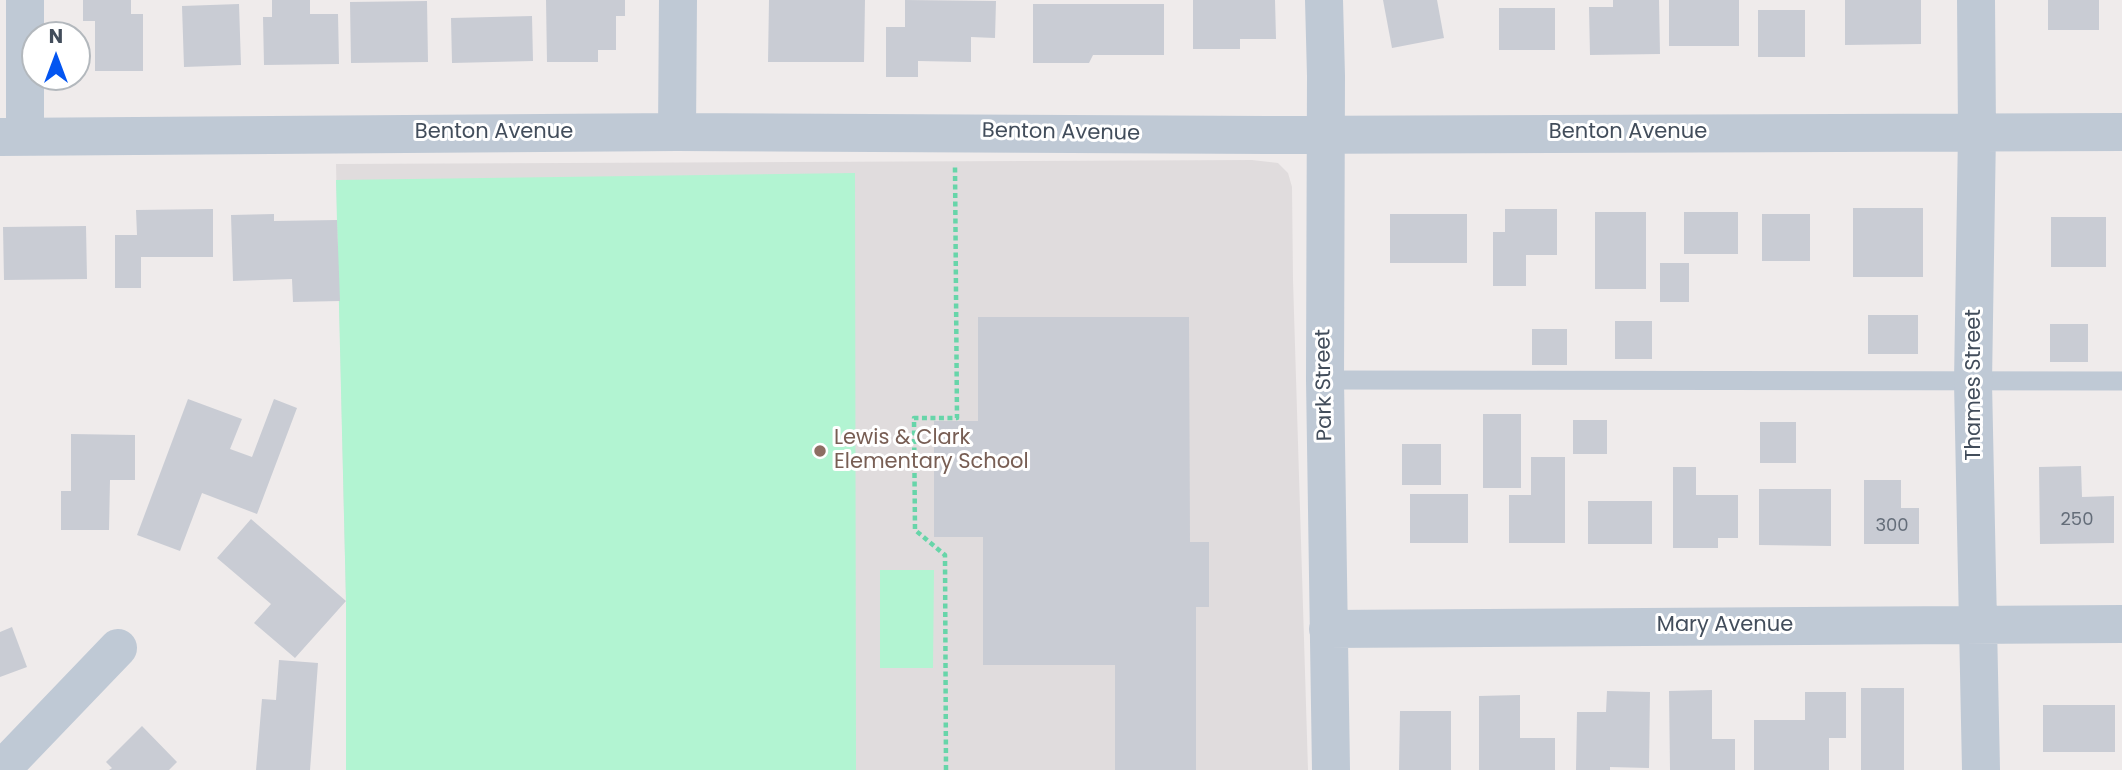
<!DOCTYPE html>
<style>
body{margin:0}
#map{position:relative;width:2122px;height:770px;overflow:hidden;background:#efebeb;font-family:Poppins,sans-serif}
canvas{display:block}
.north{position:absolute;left:21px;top:21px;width:70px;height:70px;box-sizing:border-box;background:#fff;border:2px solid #b3b8bd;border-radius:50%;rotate:0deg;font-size:19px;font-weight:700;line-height:28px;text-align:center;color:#424d5b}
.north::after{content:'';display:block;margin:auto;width:24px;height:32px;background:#0355f1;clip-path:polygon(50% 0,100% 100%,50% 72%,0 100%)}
</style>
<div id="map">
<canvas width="2122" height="770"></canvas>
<div class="north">N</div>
</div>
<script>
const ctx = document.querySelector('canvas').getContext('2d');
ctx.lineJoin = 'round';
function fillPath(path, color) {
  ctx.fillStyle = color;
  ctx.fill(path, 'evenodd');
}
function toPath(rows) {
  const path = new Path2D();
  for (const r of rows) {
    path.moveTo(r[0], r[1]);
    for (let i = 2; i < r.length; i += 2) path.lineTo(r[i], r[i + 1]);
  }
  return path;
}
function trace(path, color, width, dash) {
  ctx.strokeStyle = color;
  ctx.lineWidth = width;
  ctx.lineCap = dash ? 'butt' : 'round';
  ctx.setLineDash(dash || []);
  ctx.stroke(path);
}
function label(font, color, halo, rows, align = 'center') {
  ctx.font = font + ' Poppins,sans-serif';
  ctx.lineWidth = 6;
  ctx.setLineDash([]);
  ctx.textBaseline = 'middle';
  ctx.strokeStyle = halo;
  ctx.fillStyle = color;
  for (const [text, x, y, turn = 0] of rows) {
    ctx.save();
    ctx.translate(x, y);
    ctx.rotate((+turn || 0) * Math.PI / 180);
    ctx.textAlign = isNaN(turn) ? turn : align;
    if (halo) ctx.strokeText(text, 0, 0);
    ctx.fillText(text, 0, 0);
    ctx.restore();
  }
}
const education = toPath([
 [1252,160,1278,163,1288,173,1292,187,1293,280,1308,770,346,770,346,601,336,164]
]);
const green = toPath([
 [855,173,856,770,346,770,346,601,336,180],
 [880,570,934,570,933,668,880,668]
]);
const building = toPath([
 [83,0,131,0,131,14,143,14,143,71,95,71,95,21,83,21],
 [272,0,310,0,310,14,338,14,339,64,264,65,263,17,272,17],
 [546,0,625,0,625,16,616,16,616,50,598,50,598,62,547,62],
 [769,0,865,0,864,62,768,62],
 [905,0,996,1,995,38,971,37,971,62,918,61,918,77,886,77,886,27,905,27],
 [1193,0,1275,0,1276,39,1240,39,1240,49,1193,49],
 [1383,0,1437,0,1444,38,1392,48],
 [1613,0,1659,0,1660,54,1590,55,1589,7,1613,7],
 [1669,0,1739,0,1739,46,1669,46],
 [1845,0,1921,0,1921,44,1845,45],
 [2048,0,2099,0,2099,30,2048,30],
 [427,1,428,62,351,63,350,2],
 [239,4,241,65,184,67,182,6],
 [1033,4,1164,4,1164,55,1093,55,1089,63,1033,63],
 [1499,8,1555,8,1555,50,1499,50],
 [1758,10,1805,10,1805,57,1758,57],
 [532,16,533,61,452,63,451,18],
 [1853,208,1923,208,1923,277,1853,277],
 [213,209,213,257,141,257,141,288,115,288,115,235,137,235,136,210],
 [1505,209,1557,209,1557,255,1526,255,1526,286,1493,286,1493,232,1505,232],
 [1595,212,1646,212,1646,289,1595,289],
 [1684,212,1738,212,1738,254,1684,254],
 [274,214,274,221,337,220,340,301,293,302,292,279,233,281,231,215],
 [1390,214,1467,214,1467,263,1390,263],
 [1762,214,1810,214,1810,261,1762,261],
 [2051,217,2106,217,2106,267,2051,267],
 [86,226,87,279,4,280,3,227],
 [1660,263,1689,263,1689,302,1660,302],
 [1868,315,1918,315,1918,354,1868,354],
 [978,317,1189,317,1190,542,1209,542,1209,607,1196,607,1196,770,1115,770,1115,665,983,665,983,537,934,537,934,421,978,421],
 [1615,321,1652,321,1652,359,1615,359],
 [2050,324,2088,324,2088,362,2050,362],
 [1532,329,1567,329,1567,365,1532,365],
 [188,399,242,419,230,449,252,457,274,399,297,408,257,514,202,493,180,551,137,535],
 [1483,414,1521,414,1521,488,1483,488],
 [1573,420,1607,420,1607,454,1573,454],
 [1760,422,1796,422,1796,463,1760,463],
 [71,434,135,435,135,480,110,480,109,530,61,530,61,491,71,491],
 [1402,444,1441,444,1441,485,1402,485],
 [1531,457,1565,457,1565,543,1509,543,1509,495,1531,495],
 [2081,466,2082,497,2114,496,2114,543,2040,544,2039,467],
 [1673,467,1696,467,1696,495,1738,495,1738,538,1718,538,1718,548,1673,548],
 [1864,480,1901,480,1901,508,1919,508,1919,544,1864,544],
 [1759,489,1831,489,1831,546,1759,545],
 [1410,494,1468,494,1468,543,1410,543],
 [1588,501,1652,501,1652,544,1588,544],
 [251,519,346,601,295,658,254,623,271,604,217,558],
 [12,627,27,667,0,677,0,632],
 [279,660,318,663,310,770,256,770,262,699,276,700],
 [1861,688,1904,688,1904,770,1861,770],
 [1712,690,1712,739,1735,739,1735,770,1670,770,1669,691],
 [1607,691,1650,692,1649,768,1610,767,1610,770,1576,770,1577,712,1606,712],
 [1805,692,1846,692,1846,738,1829,738,1829,770,1754,770,1754,720,1805,720],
 [1520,695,1520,738,1555,738,1555,770,1479,770,1479,696],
 [2043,705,2115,705,2115,752,2043,752],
 [1400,711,1451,711,1451,770,1399,770],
 [142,726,177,762,169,770,109,770,112,768,106,762]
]);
const path = toPath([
 [946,770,945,555,915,530,914,418,957,418,955,167]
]);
const service = toPath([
 [1325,380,2122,381]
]);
const minor = toPath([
 [25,0,25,137],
 [1324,0,1326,76,1325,380,1331,770],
 [1976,0,1977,132,1973,382,1981,770],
 [677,132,678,0],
 [0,137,677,132,1267,135,2122,132],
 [1328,629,2122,624],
 [1,770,118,648]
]);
const markers = [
 [820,451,7,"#8d6e63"]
];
const numberNames = [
 ["250",2077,520],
 ["300",1892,526]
];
const streetNames = [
 ["Benton Avenue",494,133],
 ["Benton Avenue",1061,133,1],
 ["Benton Avenue",1628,133],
 ["Park Street",1325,385,-91],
 ["Thames Street",1975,385,-90],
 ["Mary Avenue",1725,626]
];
const educationNames = [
 ["Lewis & Clark",834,439],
 ["Elementary School",834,463]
];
fillPath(education, '#e0dcdd');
fillPath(green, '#b2f4d2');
fillPath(building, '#c9ccd4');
trace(path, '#67d5a9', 4.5, [5, 3.5]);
trace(service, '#bfc9d5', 19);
trace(minor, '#bfc9d5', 38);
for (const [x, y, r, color] of markers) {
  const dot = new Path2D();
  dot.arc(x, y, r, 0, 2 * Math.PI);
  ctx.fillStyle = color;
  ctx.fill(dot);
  trace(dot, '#fff', 2.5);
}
label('18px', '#646d79', null, numberNames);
label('21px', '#424d5b', '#fff', streetNames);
label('21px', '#785e54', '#fff', educationNames, 'left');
</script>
